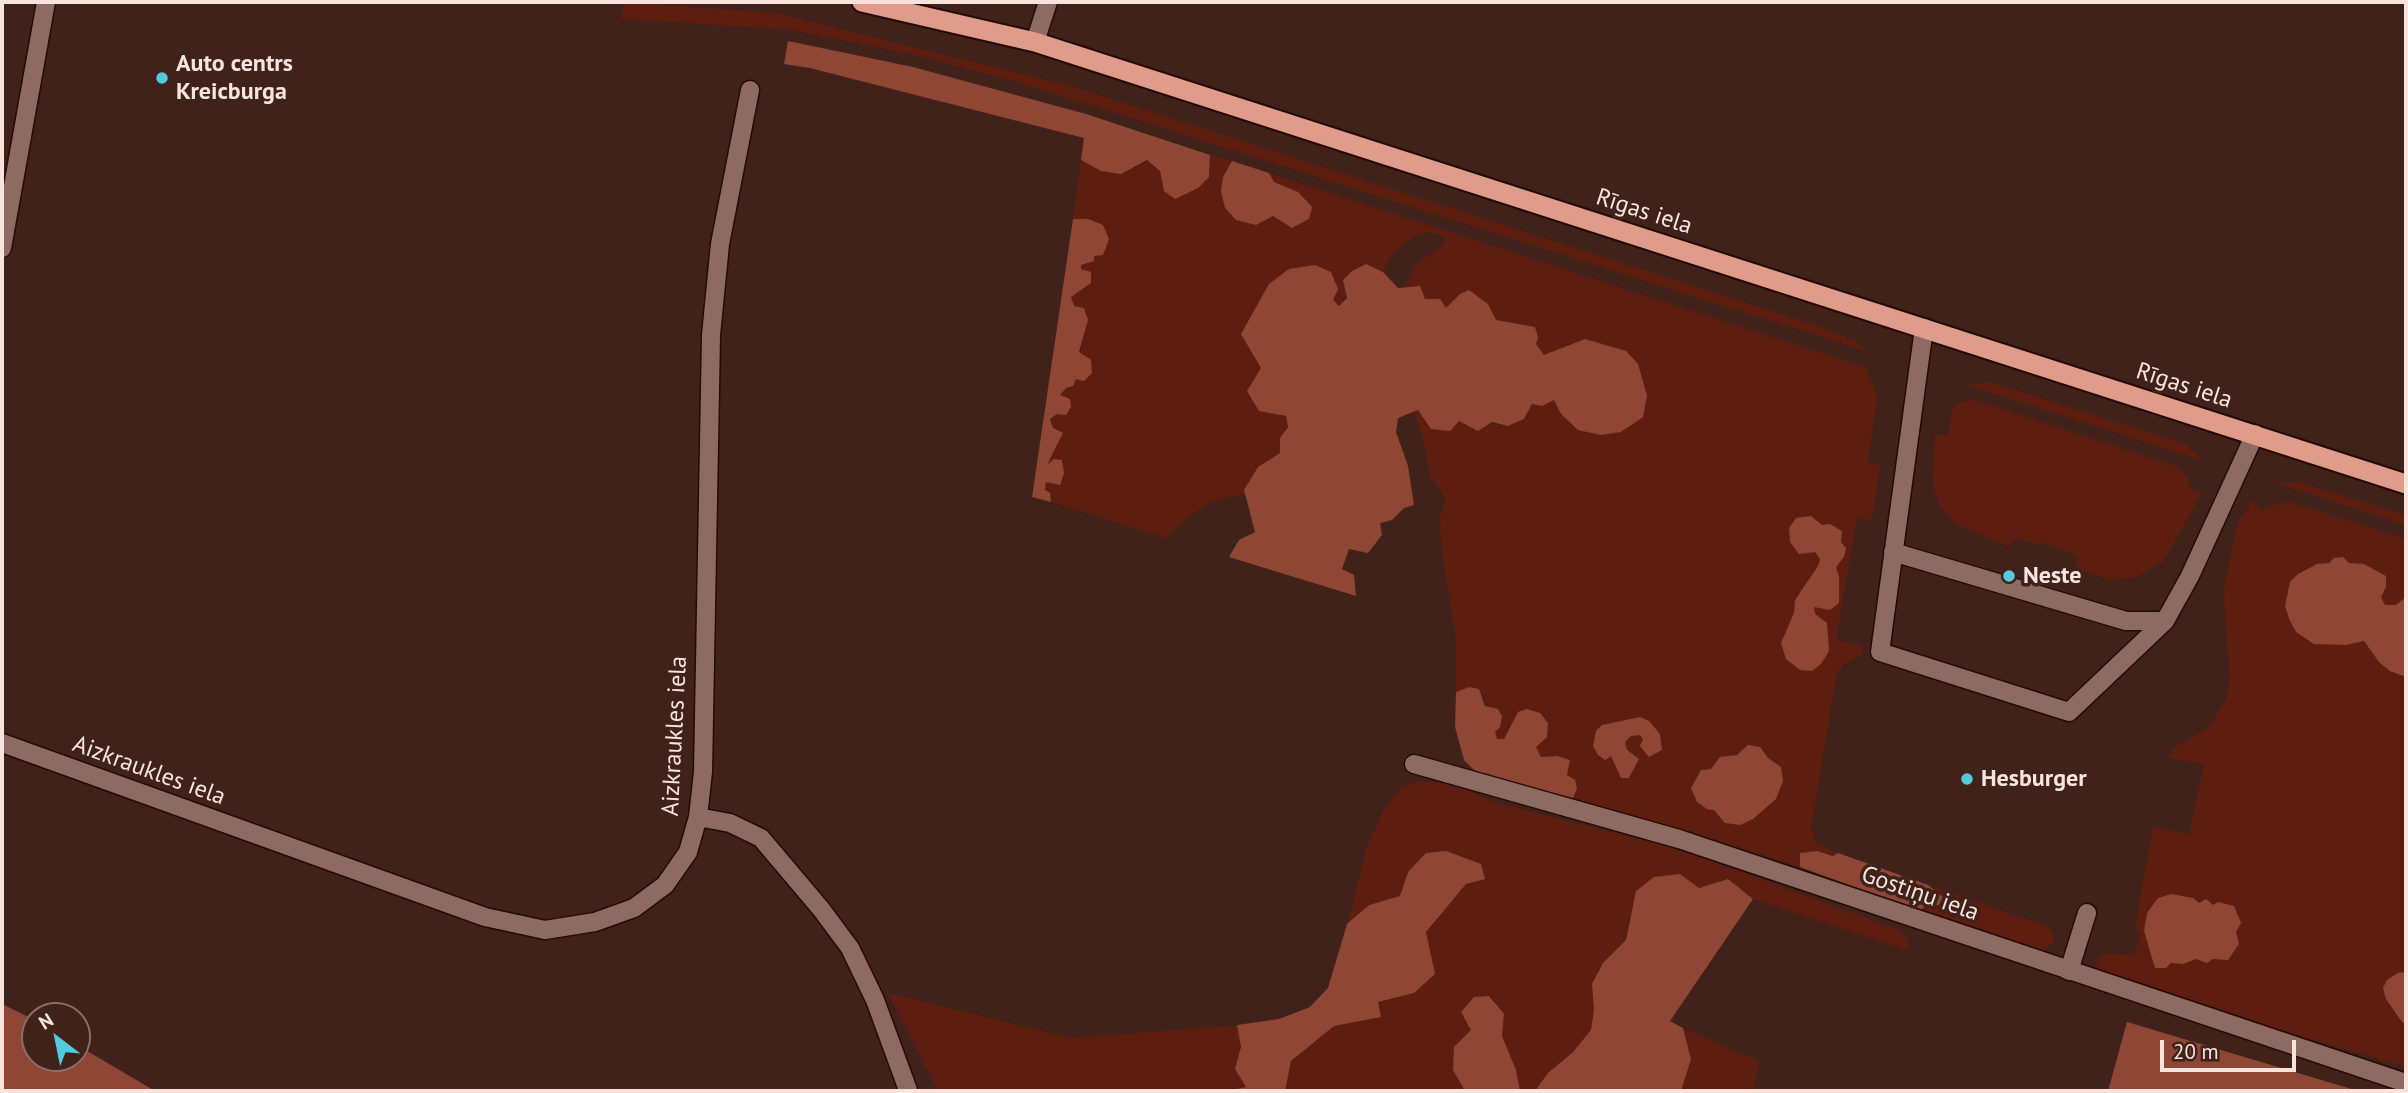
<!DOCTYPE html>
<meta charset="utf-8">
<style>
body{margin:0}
#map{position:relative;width:2408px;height:1093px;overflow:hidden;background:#40221b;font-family:"PT Sans",sans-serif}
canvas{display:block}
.frame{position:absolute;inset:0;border:4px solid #f8e3dd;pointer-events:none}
.north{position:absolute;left:21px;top:1002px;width:70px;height:70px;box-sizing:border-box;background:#40221b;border:2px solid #8a6f69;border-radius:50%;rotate:328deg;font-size:19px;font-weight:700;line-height:28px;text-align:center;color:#f8e3dd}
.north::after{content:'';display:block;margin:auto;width:24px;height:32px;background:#54cadd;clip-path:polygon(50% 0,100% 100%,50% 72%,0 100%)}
.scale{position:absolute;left:2160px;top:1040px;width:136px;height:32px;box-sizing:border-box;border:4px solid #f8e3dd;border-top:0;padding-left:9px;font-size:21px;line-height:24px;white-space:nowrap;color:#f8e3dd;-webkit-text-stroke:5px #40221b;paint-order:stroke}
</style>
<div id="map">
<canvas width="2408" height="1093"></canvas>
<div class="frame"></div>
<div class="north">N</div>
<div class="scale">20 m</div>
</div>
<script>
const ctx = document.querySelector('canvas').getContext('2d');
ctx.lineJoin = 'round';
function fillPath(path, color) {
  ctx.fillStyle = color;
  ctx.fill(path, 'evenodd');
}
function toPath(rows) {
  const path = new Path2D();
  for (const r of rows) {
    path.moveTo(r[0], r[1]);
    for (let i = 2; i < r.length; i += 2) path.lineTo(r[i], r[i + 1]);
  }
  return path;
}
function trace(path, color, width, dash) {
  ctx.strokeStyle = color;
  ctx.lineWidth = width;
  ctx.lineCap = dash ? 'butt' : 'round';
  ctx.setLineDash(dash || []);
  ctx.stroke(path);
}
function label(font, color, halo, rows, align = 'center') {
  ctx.font = font + ' "PT Sans",sans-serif';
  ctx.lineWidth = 7;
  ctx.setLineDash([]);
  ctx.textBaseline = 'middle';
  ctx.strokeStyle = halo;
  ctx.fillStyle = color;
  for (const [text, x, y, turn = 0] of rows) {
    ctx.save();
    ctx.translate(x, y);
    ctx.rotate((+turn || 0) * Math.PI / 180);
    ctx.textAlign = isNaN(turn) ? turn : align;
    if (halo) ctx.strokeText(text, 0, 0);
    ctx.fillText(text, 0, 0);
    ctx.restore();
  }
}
const green = toPath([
 [624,2,775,13,1071,86,1825,328,1854,340,1869,352,1021,83,915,55,786,29,621,19],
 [1210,155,1232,161,1223,177,1298,192,1274,182,1269,173,1865,367,1878,397,1867,462,1880,465,1872,520,1857,518,1836,640,1861,644,1864,648,1861,655,1844,664,1837,672,1811,829,1816,843,1838,853,1833,856,1817,851,1800,853,1800,867,1573,798,1577,788,1557,756,1541,757,1536,747,1509,724,1504,739,1496,739,1484,696,1469,687,1456,692,1456,640,1441,548,1440,518,1445,499,1430,476,1422,436,1413,412,1418,410,1459,421,1508,426,1524,419,1532,404,1554,400,1561,414,1585,339,1544,355,1512,324,1496,320,1488,304,1460,294,1446,309,1425,299,1420,286,1405,287,1416,264,1445,244,1445,238,1438,234,1428,232,1418,235,1402,245,1390,258,1383,272,1366,264,1339,306,1332,300,1261,368,1286,416,1288,427,1280,438,1281,453,1258,467,1244,490,1245,494,1224,498,1206,505,1185,519,1166,538,1051,502,1050,493,1045,490,1046,466,1050,455,1059,444,1050,419,1057,414,1060,395,1066,388,1073,386,1088,319,1073,306,1071,297,1076,291,1085,289,1081,269,1088,219,1073,219,1081,160,1101,171,1137,167,1147,160,1160,171,1164,191,1208,177],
 [1991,382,2185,444,2204,461,1967,385],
 [1975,400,2179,467,2187,477,2191,489,2202,493,2164,561,2137,577,2110,580,2075,568,2078,556,2043,542,2041,546,2015,538,2010,547,1955,524,1940,506,1933,487,1935,434,1948,435,1953,408,1962,402],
 [2298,482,2406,515,2406,525,2278,484],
 [2253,500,2260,511,2276,504,2291,502,2406,539,2406,1067,2207,1009,2101,973,2097,966,2096,961,2104,953,2134,955,2141,935,2135,927,2153,827,2189,834,2204,764,2167,758,2175,747,2208,728,2226,698,2230,679,2224,601,2225,582,2238,522],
 [1418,781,1452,784,1494,802,1685,851,1899,930,1907,938,1909,945,1906,950,1753,899,1728,879,1699,888,1680,874,1629,916,1626,940,1603,963,1592,984,1594,1009,1591,1030,1573,1052,1548,1073,1535,1091,1520,1091,1516,1070,1502,1036,1504,1014,1489,996,1474,997,1471,1030,1454,1047,1453,1069,1465,1091,1285,1091,1291,1061,1334,1026,1380,1017,1377,1003,1414,993,1426,932,1466,884,1408,872,1400,896,1369,905,1347,924,1367,846,1383,811,1399,790],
 [1928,885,2047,926,2053,933,2053,942,2043,953,1920,911,1943,897],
 [888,993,1072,1038,1237,1025,1241,1047,1235,1069,1247,1087,1228,1091,938,1091],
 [1683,1028,1760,1061,1752,1091,1681,1091,1691,1059]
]);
const forest = toPath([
 [788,41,913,67,1086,114,1210,155,1209,177,1198,188,1175,199,1164,191,1160,171,1147,160,1121,174,1101,171,1081,160,1084,138,810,68,784,64],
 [1232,161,1269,173,1274,182,1298,192,1312,207,1309,219,1292,228,1273,216,1256,225,1236,220,1225,208,1221,191,1223,177],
 [1073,219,1088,219,1103,225,1109,239,1103,255,1094,256,1094,261,1081,265,1081,269,1091,272,1091,283,1071,297,1074,306,1084,308,1088,320,1079,352,1091,360,1092,373,1084,381,1076,379,1073,386,1066,388,1060,395,1070,399,1071,407,1066,415,1057,414,1050,419,1053,428,1063,433,1047,465,1054,459,1062,460,1064,473,1060,485,1046,482,1045,490,1050,493,1051,502,1032,497],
 [1366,264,1383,272,1398,288,1420,286,1425,299,1440,299,1446,308,1460,294,1469,290,1488,304,1496,320,1535,327,1538,338,1536,344,1544,355,1585,339,1626,351,1638,364,1647,396,1643,417,1621,432,1601,435,1578,430,1561,414,1554,400,1542,406,1532,404,1524,419,1508,426,1492,422,1478,431,1459,421,1450,431,1431,429,1418,410,1398,418,1396,432,1408,466,1414,505,1404,508,1392,520,1380,523,1382,535,1368,553,1349,549,1342,569,1354,575,1356,596,1229,557,1239,540,1255,532,1244,490,1258,467,1280,453,1280,438,1288,427,1286,416,1259,411,1247,391,1261,368,1241,334,1269,284,1289,269,1315,265,1331,272,1338,289,1333,300,1339,306,1347,298,1343,280,1352,271],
 [1811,516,1822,525,1830,524,1842,531,1841,542,1846,548,1844,557,1836,567,1839,577,1839,603,1830,610,1814,607,1815,614,1827,623,1829,651,1821,664,1812,671,1800,670,1786,659,1781,643,1794,613,1795,600,1818,566,1820,559,1815,552,1799,554,1790,542,1789,528,1796,518],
 [2343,557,2349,563,2364,564,2386,576,2386,587,2381,597,2385,605,2396,605,2406,597,2406,677,2390,671,2379,662,2364,641,2346,645,2314,644,2296,632,2290,621,2285,606,2290,582,2298,574,2317,564,2329,563,2334,558],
 [1469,687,1479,689,1485,706,1498,709,1502,716,1500,727,1495,732,1497,739,1504,739,1518,712,1527,709,1540,713,1548,723,1547,737,1536,747,1541,757,1557,756,1570,760,1567,775,1575,780,1577,788,1573,798,1488,776,1474,770,1464,760,1455,727,1456,692],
 [1640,717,1649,721,1660,734,1662,750,1649,757,1640,746,1643,739,1640,735,1631,736,1625,742,1627,750,1639,759,1629,778,1621,778,1611,756,1605,760,1598,755,1593,746,1596,731,1602,725],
 [1748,745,1760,747,1768,758,1781,767,1783,781,1776,799,1753,819,1740,825,1725,823,1714,810,1707,809,1697,802,1691,788,1701,770,1711,769,1720,757,1737,755],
 [1446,851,1481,864,1485,879,1466,884,1426,932,1435,974,1414,993,1378,1002,1381,1017,1334,1026,1291,1061,1285,1091,1228,1091,1246,1087,1235,1069,1241,1047,1237,1025,1279,1019,1310,1007,1328,988,1347,924,1369,905,1400,896,1408,872,1426,853],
 [1817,851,1833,856,1838,853,1928,885,1943,897,1939,905,1927,905,1920,911,1800,867,1800,853],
 [1680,874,1699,888,1728,879,1753,899,1670,1021,1683,1028,1691,1059,1681,1091,1535,1091,1548,1073,1573,1052,1591,1030,1594,1009,1592,984,1603,963,1626,940,1636,891,1654,877],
 [2171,894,2193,898,2199,903,2206,899,2213,905,2218,902,2234,906,2241,923,2236,932,2239,944,2228,960,2213,959,2207,963,2196,959,2183,964,2171,963,2166,968,2155,968,2144,931,2147,913,2158,898],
 [2406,972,2406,1024,2402,1022,2386,999,2383,988,2387,980,2398,973],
 [1489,996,1504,1014,1502,1036,1516,1070,1520,1091,1465,1091,1453,1070,1454,1047,1471,1030,1461,1012,1474,997],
 [2,1004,35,1020,35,1058,77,1058,77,1045,155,1091,2,1091],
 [2127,1022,2355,1090,2108,1091]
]);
const service = toPath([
 [1035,42,1048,2],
 [1924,328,1880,652,2069,712,2165,621,2190,576,2255,434],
 [1893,552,2126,621,2165,621],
 [2069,971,2087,913]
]);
const minor = toPath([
 [2,248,46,2],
 [2,743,485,917,545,930,595,922,634,908,665,885,688,852,698,817,703,772,711,335,720,244,750,90],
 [1414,764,1679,839,2406,1083],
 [698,817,730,823,761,838,821,909,850,948,875,1000,908,1090]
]);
const trunk = toPath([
 [862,2,1035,42,2406,484]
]);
const markers = [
 [162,78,7,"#54cadd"],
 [2009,576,7,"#54cadd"],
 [1967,779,7,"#54cadd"]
];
const poiNames = [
 ["Auto centrs",176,64],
 ["Kreicburga",176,92],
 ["Neste",2023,576],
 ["Hesburger",1981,779]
];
const streetNames = [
 ["Rīgas iela",1644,212,18],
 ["Rīgas iela",2184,386,18],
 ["Aizkraukles iela",675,736,-87],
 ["Aizkraukles iela",149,771,20],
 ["Gostiņu iela",1920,894,19]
];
fillPath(green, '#5d1e0f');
fillPath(forest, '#8f4634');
trace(service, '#250a05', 21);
trace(minor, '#250a05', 21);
trace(trunk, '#250a05', 23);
trace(service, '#8e6b62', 18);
trace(minor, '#8e6b62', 18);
trace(trunk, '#df9c8a', 19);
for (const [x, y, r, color] of markers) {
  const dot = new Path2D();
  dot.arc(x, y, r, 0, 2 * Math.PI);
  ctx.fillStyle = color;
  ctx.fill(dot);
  trace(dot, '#40221b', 2.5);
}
label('bold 24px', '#f8e3dd', '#40221b', poiNames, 'left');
label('24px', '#f8e3dd', '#40221b', streetNames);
</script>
